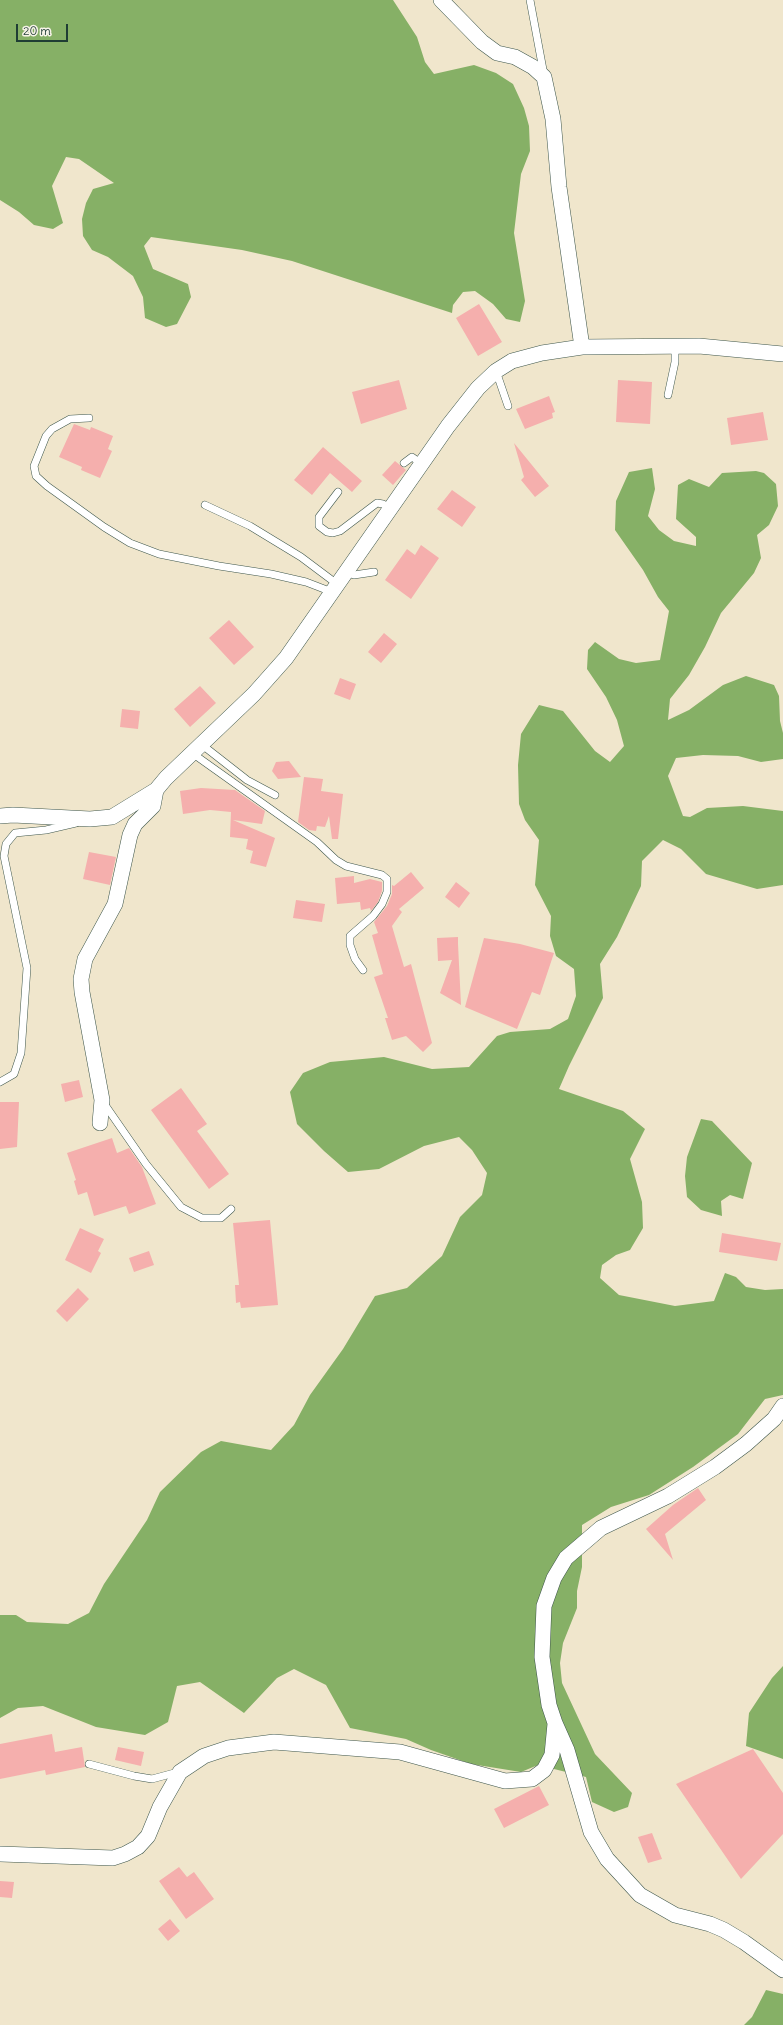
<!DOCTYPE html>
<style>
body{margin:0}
#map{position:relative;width:783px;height:2025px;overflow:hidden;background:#f0e6cc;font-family:Delius,sans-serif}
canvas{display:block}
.scale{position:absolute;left:16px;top:24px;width:52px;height:18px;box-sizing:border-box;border:2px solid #1f3d34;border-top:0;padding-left:5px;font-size:12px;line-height:14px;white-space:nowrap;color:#1f3d34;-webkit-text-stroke:3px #f7f3e8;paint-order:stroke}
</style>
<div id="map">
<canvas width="783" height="2025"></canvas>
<div class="scale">20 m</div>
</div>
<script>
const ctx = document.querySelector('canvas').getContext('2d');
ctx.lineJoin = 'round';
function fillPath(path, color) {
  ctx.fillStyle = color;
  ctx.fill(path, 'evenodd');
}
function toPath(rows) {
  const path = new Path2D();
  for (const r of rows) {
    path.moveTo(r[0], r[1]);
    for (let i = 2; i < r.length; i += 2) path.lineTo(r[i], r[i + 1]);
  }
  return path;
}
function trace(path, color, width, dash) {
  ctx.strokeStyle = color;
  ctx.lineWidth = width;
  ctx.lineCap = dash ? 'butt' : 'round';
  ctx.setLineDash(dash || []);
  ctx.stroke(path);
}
const forest = toPath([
 [0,0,393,0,417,37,425,62,434,74,474,65,496,73,513,84,524,108,529,126,530,151,521,174,514,233,525,301,520,322,506,319,493,304,475,291,463,292,453,305,452,313,292,261,242,250,151,237,144,246,153,269,188,284,191,297,177,324,166,327,145,318,143,297,133,276,108,257,92,250,83,236,82,219,86,203,93,189,114,183,79,159,66,157,52,186,63,223,53,229,34,225,19,212,0,200],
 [652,468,655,489,648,516,659,530,674,541,696,546,696,537,676,519,678,485,689,479,709,487,722,473,756,471,764,473,776,484,778,506,769,525,757,535,761,558,754,573,721,613,705,647,689,675,670,699,668,720,689,710,723,685,746,676,774,685,779,696,780,721,783,733,783,759,761,762,738,756,703,755,676,758,668,776,683,816,690,817,707,808,743,806,783,811,783,885,757,889,706,874,681,849,663,840,642,861,641,886,617,937,600,964,603,998,569,1066,559,1089,623,1111,645,1129,630,1159,642,1202,643,1228,630,1250,616,1255,602,1265,600,1278,619,1295,675,1306,714,1301,725,1273,736,1277,746,1287,765,1290,783,1289,783,1395,765,1399,738,1434,693,1467,649,1495,611,1507,582,1525,582,1567,577,1591,577,1608,563,1643,560,1663,562,1683,595,1754,632,1793,628,1807,614,1812,592,1802,586,1777,538,1765,521,1772,471,1764,431,1750,406,1739,350,1728,326,1685,294,1669,277,1678,244,1713,200,1682,177,1686,168,1722,145,1735,96,1727,43,1706,18,1708,0,1718,0,1615,16,1615,27,1622,68,1624,89,1613,104,1584,147,1520,160,1492,201,1452,221,1441,271,1450,294,1425,310,1395,343,1349,375,1296,407,1288,442,1256,460,1217,482,1195,487,1173,472,1150,459,1137,424,1146,379,1169,348,1172,324,1151,297,1124,290,1092,303,1073,330,1062,384,1057,432,1069,469,1067,497,1036,510,1032,550,1029,568,1019,576,996,574,969,556,956,550,936,551,916,535,885,539,840,525,820,519,804,518,765,521,734,539,705,563,711,595,751,610,762,624,746,617,720,606,697,587,669,588,650,595,642,619,659,636,663,660,660,669,611,658,597,643,570,615,530,616,501,629,472],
 [701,1119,712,1121,752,1163,743,1199,730,1195,721,1201,722,1216,701,1210,687,1197,685,1176,687,1157],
 [783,1666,783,1759,746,1746,749,1713,772,1678],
 [766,1990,783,1994,783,2025,744,2025,752,2017]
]);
const building = toPath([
 [479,304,502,342,478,356,456,318],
 [399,380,407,409,361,424,352,392],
 [618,380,652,382,650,424,616,422],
 [549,396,555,412,552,413,553,418,525,429,516,409],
 [763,412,768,440,731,445,727,418],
 [74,424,90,430,91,427,113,436,108,449,112,451,100,478,81,470,82,467,59,457],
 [514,443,549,486,535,497,521,480,524,477],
 [323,447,362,481,352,492,330,473,312,495,294,480],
 [395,461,406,470,393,485,382,475],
 [452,490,476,507,462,527,437,509],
 [421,545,439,558,411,599,385,580,407,549,415,555],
 [229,620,254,647,234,665,209,638],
 [384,633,397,644,381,663,368,652],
 [340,678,356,684,350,700,334,694],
 [200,686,216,703,190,727,174,709],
 [122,709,140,711,138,729,120,727],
 [289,761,301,777,278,779,272,771,276,762],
 [304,777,323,779,321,791,343,794,338,839,332,839,329,816,325,827,317,826,316,831,309,830,298,822],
 [201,788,235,790,265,811,262,824,233,820,275,838,266,867,250,863,253,851,246,849,248,839,230,837,231,812,210,810,183,814,180,791],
 [89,852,116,857,110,885,83,879],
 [411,872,424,888,399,909,402,912,392,926,404,967,411,964,432,1043,423,1052,406,1036,392,1040,385,1018,388,1018,374,977,383,974,372,935,378,933,374,922,387,906,392,894,392,885,394,886],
 [354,876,354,883,370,879,382,882,382,891,378,902,371,911,370,908,361,910,360,902,337,904,335,878],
 [456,882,470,893,459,908,445,897],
 [296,900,325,904,322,922,293,918],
 [458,937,458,944,461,1005,440,993,452,960,438,961,437,938],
 [484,938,520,944,554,953,540,995,532,992,517,1029,465,1007],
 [79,1080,83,1097,65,1102,61,1084],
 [181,1088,207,1124,197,1131,229,1174,209,1189,151,1110],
 [0,1102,19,1102,17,1147,0,1149],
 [112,1138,117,1153,129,1148,142,1167,156,1204,129,1214,126,1206,94,1216,87,1192,78,1195,74,1181,76,1180,67,1153],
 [270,1220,278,1305,241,1308,240,1302,236,1303,235,1285,239,1285,233,1223],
 [80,1228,104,1239,98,1251,101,1253,91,1273,65,1260],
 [722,1233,781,1243,777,1261,719,1252],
 [149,1251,154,1265,134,1272,129,1258],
 [78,1288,89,1299,67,1322,56,1311],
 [698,1488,706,1500,665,1534,673,1560,646,1529,673,1505],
 [52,1734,55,1752,82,1747,85,1767,46,1775,45,1770,0,1779,0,1744],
 [118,1747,144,1752,141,1766,115,1760],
 [753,1749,783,1793,783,1834,741,1879,676,1784],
 [539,1786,549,1805,504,1828,494,1809],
 [652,1833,662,1859,648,1863,638,1837],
 [179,1867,187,1877,194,1872,214,1899,186,1919,159,1881],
 [0,1881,14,1882,12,1898,0,1897],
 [170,1919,180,1931,168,1941,158,1929]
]);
const lane = toPath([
 [530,0,544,75],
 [496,371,508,406],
 [668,395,675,362,675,346],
 [89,418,70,419,52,429,46,436,34,466,36,476,47,486,104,527,130,543,159,554,219,566,271,574,306,582,332,592],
 [404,463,412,457,422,464],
 [338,492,319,517,319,526,327,532,333,533,340,531,377,503,383,504,390,508],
 [205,505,250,526,301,557,337,584],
 [345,572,354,575,374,572],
 [201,744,247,780,275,795],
 [192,753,317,842,336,860,346,866,382,875,387,879,387,892,382,904,373,916,350,936,350,945,355,959,363,970],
 [0,1082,14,1074,21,1053,27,968,4,856,6,844,15,833,46,830,76,823],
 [103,1102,146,1164,181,1207,202,1218,221,1218,231,1209],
 [89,1764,134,1776,152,1779,178,1772]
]);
const street = toPath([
 [441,0,482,42,497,53,515,57,533,67,544,77,553,119,559,187,582,347],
 [0,816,13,815,90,819,112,817,156,790,166,778,254,694,286,658,448,426,478,388,496,371,512,361,542,353,582,347,699,346,783,354],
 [100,1123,102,1100,82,992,81,979,85,959,115,904,130,835,135,824,153,806,156,790],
 [783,1406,774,1419,746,1444,715,1467,668,1496,601,1528,566,1558,554,1578,544,1606,542,1657,549,1705,555,1723,567,1750,591,1832,607,1859,640,1895,675,1915,710,1924,724,1930,744,1942,783,1970],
 [0,1854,113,1858,125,1854,138,1847,148,1836,160,1807,180,1772,204,1756,228,1748,274,1742,400,1752,505,1781,532,1779,544,1770,552,1755,555,1724]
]);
fillPath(forest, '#86b066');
fillPath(building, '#f5afad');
trace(lane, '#3e564b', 8);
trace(street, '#3e564b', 16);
trace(lane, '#fff', 7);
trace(street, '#fff', 15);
</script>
